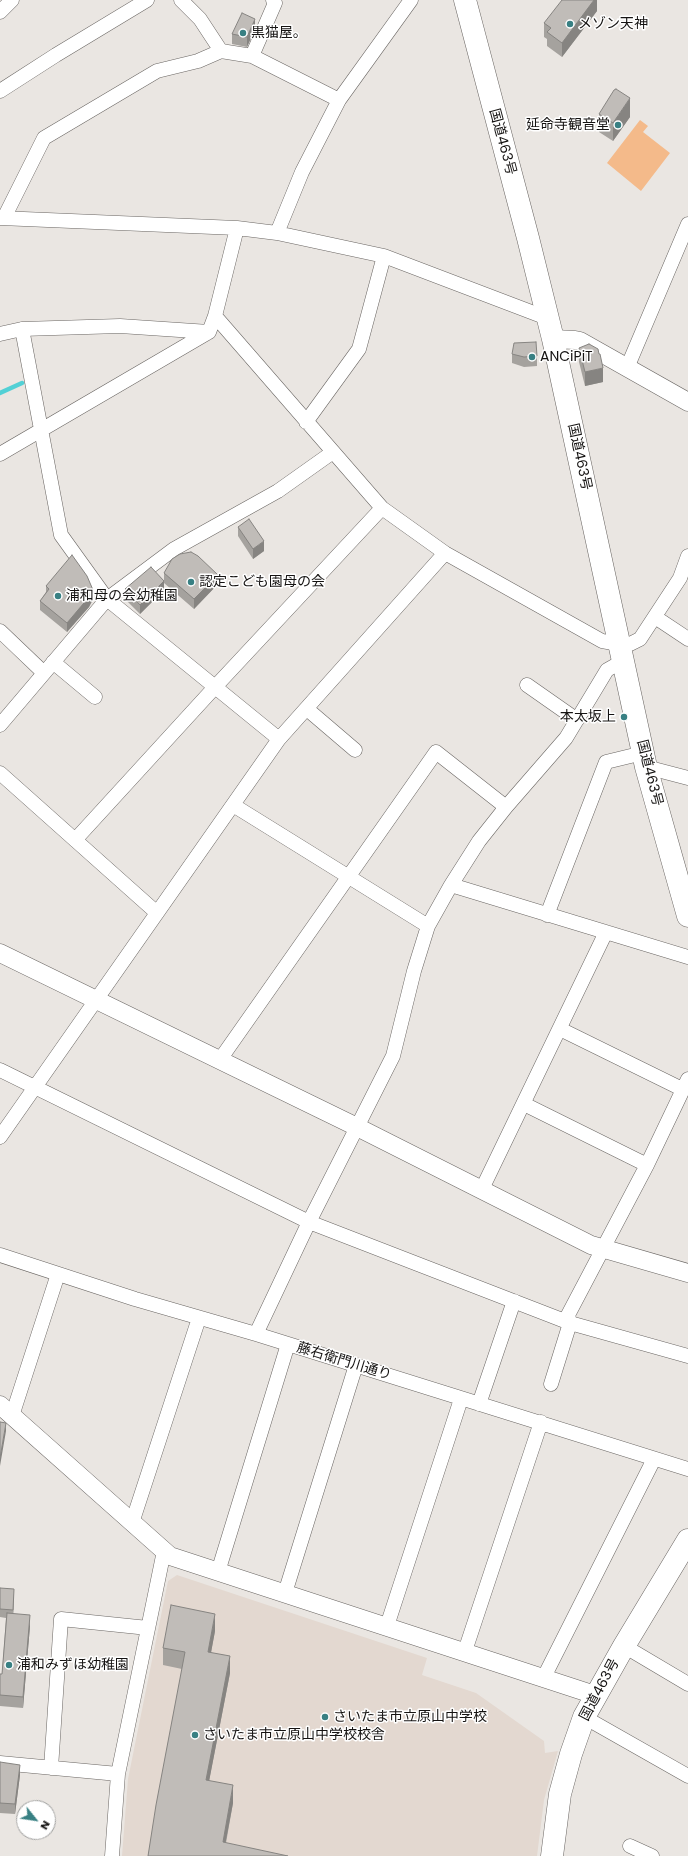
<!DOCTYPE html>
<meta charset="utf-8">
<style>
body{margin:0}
#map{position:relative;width:688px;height:1856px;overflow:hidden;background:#eae6e2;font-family:Poppins,sans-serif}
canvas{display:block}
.north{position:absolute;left:16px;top:1800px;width:40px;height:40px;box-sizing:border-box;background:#fff;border:1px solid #a1a1a0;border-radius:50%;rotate:120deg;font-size:11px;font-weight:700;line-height:16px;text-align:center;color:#151312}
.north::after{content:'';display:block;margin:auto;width:14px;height:18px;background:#388083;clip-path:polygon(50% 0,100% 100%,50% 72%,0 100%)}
</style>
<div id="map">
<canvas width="688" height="1856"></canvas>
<div class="north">N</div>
</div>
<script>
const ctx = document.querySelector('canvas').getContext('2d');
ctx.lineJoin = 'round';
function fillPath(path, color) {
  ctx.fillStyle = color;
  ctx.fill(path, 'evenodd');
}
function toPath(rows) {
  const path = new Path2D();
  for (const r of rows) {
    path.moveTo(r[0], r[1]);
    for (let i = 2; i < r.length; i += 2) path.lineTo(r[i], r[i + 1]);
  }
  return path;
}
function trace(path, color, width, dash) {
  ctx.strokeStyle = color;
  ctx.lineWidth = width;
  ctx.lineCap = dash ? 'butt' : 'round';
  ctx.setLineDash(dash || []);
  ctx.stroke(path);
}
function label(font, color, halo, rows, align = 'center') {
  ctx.font = font + ' Poppins,"Noto Sans JP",sans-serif';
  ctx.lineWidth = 3;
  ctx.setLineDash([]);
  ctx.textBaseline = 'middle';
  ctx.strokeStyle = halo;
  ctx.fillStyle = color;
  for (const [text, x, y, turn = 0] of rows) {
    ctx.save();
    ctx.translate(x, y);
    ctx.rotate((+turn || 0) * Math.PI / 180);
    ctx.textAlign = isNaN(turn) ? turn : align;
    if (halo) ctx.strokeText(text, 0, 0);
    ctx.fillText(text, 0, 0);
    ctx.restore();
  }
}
const built = toPath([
 [177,1575,427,1658,422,1675,476,1693,544,1741,545,1753,558,1751,544,1800,537,1856,122,1856,128,1779,168,1581]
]);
const green = toPath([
 [640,120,648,126,643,132,670,153,641,191,607,163]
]);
const stream = toPath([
 [0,393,22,383]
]);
const minor = toPath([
 [181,0,200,19,221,51],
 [0,12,12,0],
 [252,56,275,3,273,0],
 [0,91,56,55,147,0],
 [0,218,237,228,277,233,384,256,547,318],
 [4,218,44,138,157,71,198,61,221,51,252,56,339,100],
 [277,233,302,172,339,100,411,0],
 [215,316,382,508,445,553,602,641,619,644,630,644,640,639,680,578,688,556],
 [22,329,61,535,107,599,279,739],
 [0,334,22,329,120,326,209,332],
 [627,368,688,224],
 [306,422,359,349,384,256],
 [0,454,209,332,215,316,237,228],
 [655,617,688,639],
 [0,631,44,673],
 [53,662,95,697],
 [527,685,577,720],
 [307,709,355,750],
 [0,725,107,599,174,549,278,491,333,452],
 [646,767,688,778],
 [0,773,157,913],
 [233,805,428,926],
 [75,840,215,687,382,508],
 [451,885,688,957],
 [547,915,606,762,643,753],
 [560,1029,682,1089],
 [219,1061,436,752,506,807],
 [0,1070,309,1222,570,1323,688,1356],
 [524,1104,647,1165],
 [0,1137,279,739,445,553],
 [482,1189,606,932],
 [0,1255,135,1299,256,1334,688,1469],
 [256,1334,309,1222,393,1056,414,971,428,926,451,885,479,841,506,807,566,738,607,670,623,661],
 [551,1384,570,1323,568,1315,647,1165,688,1079],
 [479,1404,514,1301],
 [12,1416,58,1274],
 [132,1523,199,1318],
 [218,1572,288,1344],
 [285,1593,356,1365],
 [387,1626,461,1399],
 [624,1646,688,1684],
 [465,1651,541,1422],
 [543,1679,654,1459],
 [584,1717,688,1776],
 [0,1763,118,1774],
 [51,1768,61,1619,148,1628],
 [630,1846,652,1856],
 [112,1856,118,1774,164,1551]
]);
const tertiary = toPath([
 [553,339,575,340,580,341,688,402],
 [0,953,357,1127,591,1245,688,1273],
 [0,1405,170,1556,595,1695]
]);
const trunk = toPath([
 [465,0,528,238,553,339,646,767,688,916],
 [552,1856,560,1794,571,1754,584,1717,624,1646,688,1540]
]);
const wall = toPath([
 [597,0,597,11,562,57,547,46,547,39,544,37,544,23],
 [255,29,247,47,232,44,232,34],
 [599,114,630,117,613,141,599,132],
 [579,348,603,382,585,386,579,362],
 [512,354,537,356,537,366,524,367,512,363],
 [238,527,264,551,253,559,238,536],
 [164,573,218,584,194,609,164,583],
 [46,586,93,599,89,607,67,632,40,610,40,601,46,592],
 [125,589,164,590,140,614,125,599],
 [0,1588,14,1598,13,1614,30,1626,23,1708,0,1706,0,1674,2,1674,6,1618,0,1617],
 [215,1631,211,1652,230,1673,209,1781,233,1803,226,1843,148,1856,182,1669,163,1665,163,1648],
 [0,1762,20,1775,15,1814,0,1813]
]);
const shadedWall = toPath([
 [594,0,597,0,597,11,562,57,562,43],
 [255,19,255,29,247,47,247,37],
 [630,98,630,117,613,141,613,123],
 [603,368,603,382,585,386,585,372],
 [264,541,264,551,253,559,253,549],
 [218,575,218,584,194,609,194,599],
 [164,581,164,590,140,614,140,605],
 [93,590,93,599,89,607,67,632,67,623],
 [6,1423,6,1431,0,1466,0,1458],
 [14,1589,14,1598,13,1618,13,1610],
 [215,1614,215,1631,208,1669,208,1652],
 [30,1615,30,1626,23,1708,23,1697],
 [230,1656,230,1673,206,1797,206,1780],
 [20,1765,20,1775,15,1814,15,1804],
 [233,1785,233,1803,223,1856,223,1842]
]);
const building = toPath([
 [562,0,594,0,562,43,547,32,551,28,544,23,562,0],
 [242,13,255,19,247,37,232,34,242,13],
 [616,89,630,98,613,123,599,114,614,90,616,89],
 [536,342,537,356,524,357,512,354,514,343,536,342],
 [589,344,598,349,599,354,600,354,603,368,585,372,579,348,589,344],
 [249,519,264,541,253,549,238,527,249,519],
 [191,552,198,556,218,575,194,599,164,573,172,559,180,554,191,552],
 [72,555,87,576,93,590,89,597,67,623,40,601,49,589,46,586,72,555],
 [151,567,164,581,140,605,125,589,151,567],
 [0,1422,6,1423,0,1458,0,1422],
 [0,1588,14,1589,13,1610,0,1609,0,1588],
 [171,1605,215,1614,208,1652,230,1656,206,1780,233,1785,223,1842,288,1856,148,1856,156,1805,185,1652,163,1648,171,1605],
 [7,1613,30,1615,23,1697,0,1695,0,1674,2,1674,7,1613],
 [0,1762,20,1765,15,1804,0,1803,0,1762]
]);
const markers = [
 [570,24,4,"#388083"],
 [243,33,4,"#388083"],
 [618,125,4,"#388083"],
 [532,357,4,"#388083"],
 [191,582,4,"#388083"],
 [58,596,4,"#388083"],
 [624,717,4,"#388083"],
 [9,1665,4,"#388083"],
 [325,1717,4,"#388083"],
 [195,1735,4,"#388083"]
];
const poiNames = [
 ["メゾン天神",578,24],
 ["黒猫屋。",251,33],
 ["延命寺観音堂",610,125,"right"],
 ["ANCiPiT",540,357],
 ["認定こども園母の会",199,582],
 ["浦和母の会幼稚園",66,596],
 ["本太坂上",616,717,"right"],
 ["浦和みずほ幼稚園",17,1665],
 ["さいたま市立原山中学校",333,1717],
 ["さいたま市立原山中学校校舎",203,1735]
];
const streetNames = [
 ["国道463号",502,142,75],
 ["国道463号",579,457,78],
 ["国道463号",649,773,76],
 ["藤右衛門川通り",344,1362,17],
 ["国道463号",600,1690,-62]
];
fillPath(built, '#e3d8d0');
fillPath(green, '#f4ba8a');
trace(stream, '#52d0d5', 4.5);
trace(minor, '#6a6663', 15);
trace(tertiary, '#6a6663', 19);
trace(trunk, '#6a6663', 23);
trace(minor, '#fff', 14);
trace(tertiary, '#fff', 18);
trace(trunk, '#fff', 22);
fillPath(wall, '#a5a29e');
fillPath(shadedWall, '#868481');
fillPath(building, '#c0bcb8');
trace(building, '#868481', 1);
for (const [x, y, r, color] of markers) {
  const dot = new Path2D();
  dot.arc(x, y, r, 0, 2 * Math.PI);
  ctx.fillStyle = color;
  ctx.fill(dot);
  trace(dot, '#fff', 1.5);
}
label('14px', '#151312', '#fff', poiNames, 'left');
label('14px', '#151312', '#fff', streetNames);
</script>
